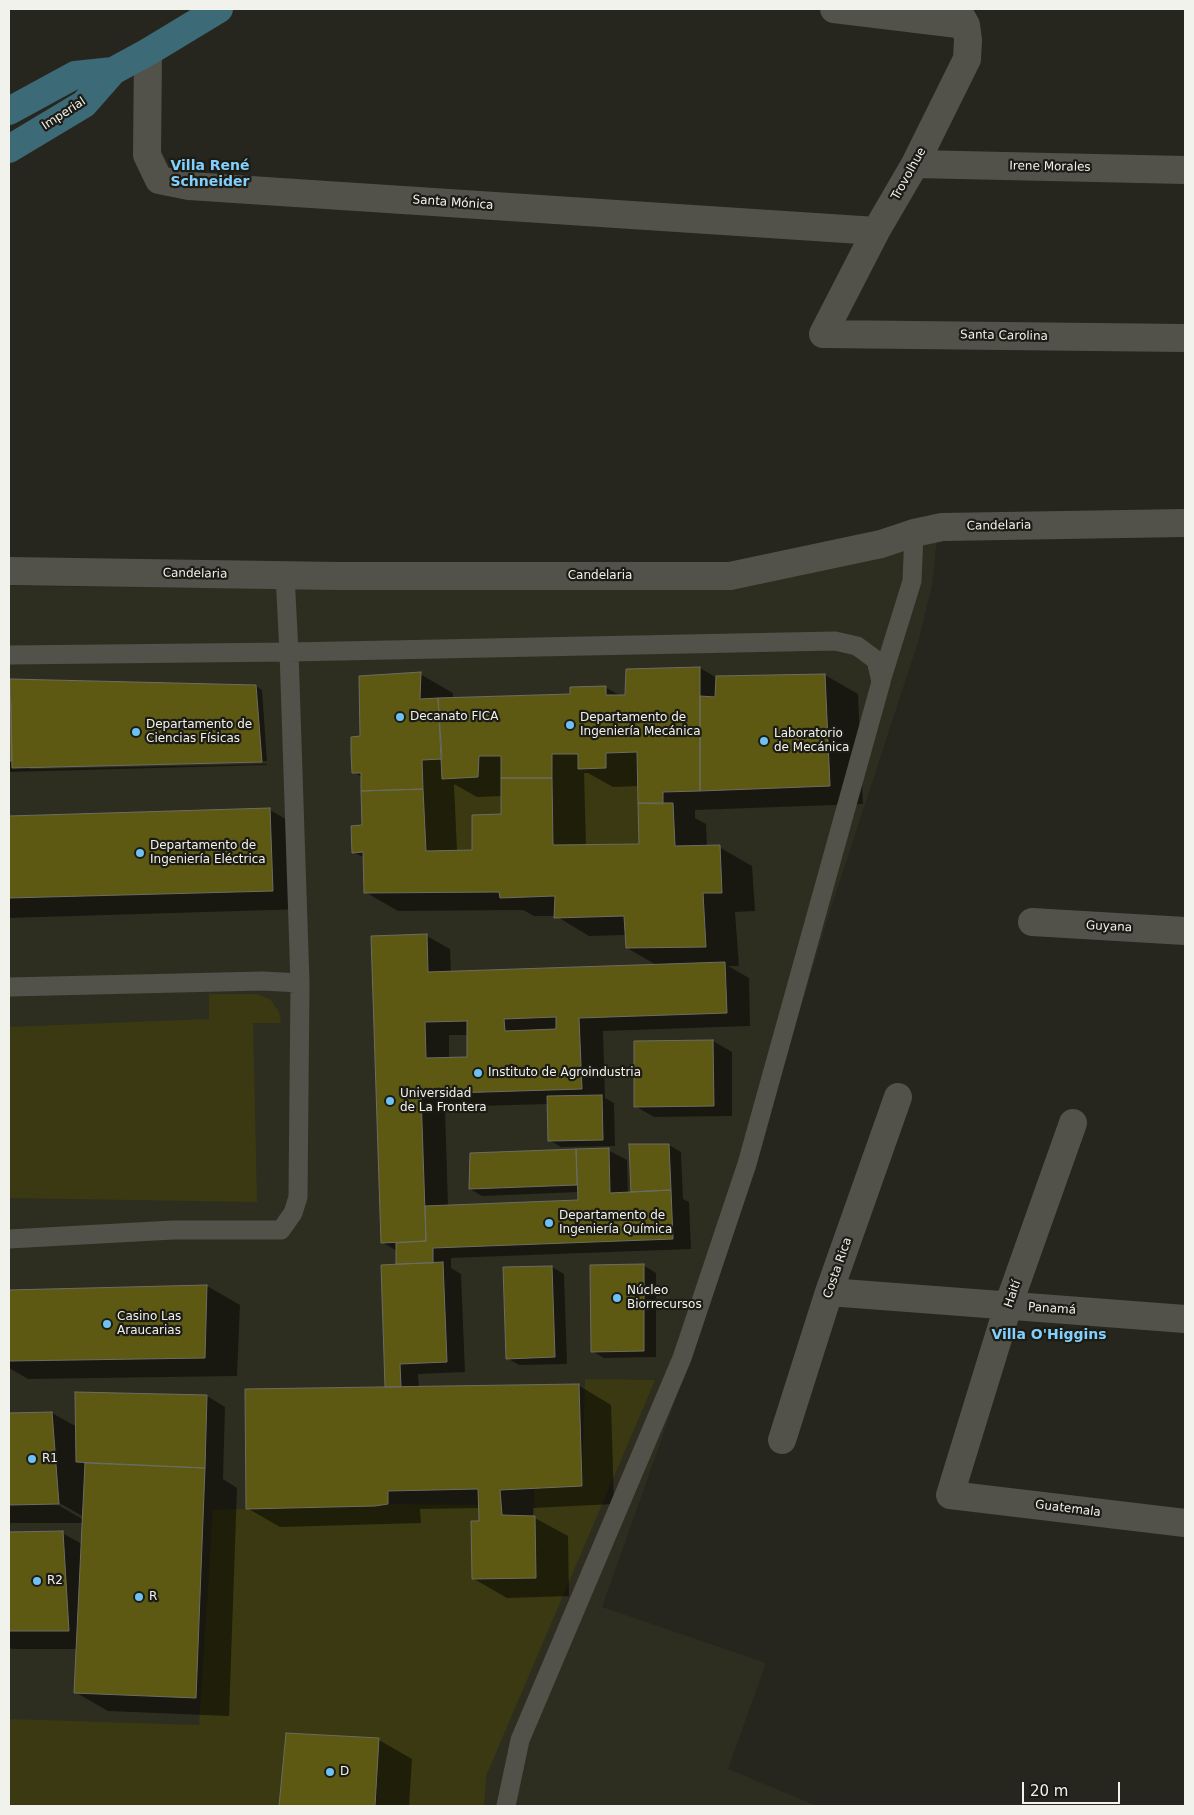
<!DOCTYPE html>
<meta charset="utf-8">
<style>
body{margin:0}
#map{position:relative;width:1194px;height:1815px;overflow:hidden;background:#26261f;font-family:"DejaVu Sans",sans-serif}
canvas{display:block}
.frame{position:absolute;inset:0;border:10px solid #f2f2ed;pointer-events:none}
.scale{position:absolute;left:1022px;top:1782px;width:98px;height:22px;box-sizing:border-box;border:2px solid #f2f2ed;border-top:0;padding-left:6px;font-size:15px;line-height:18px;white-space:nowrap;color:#f2f2ed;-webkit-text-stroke:4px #1c1c15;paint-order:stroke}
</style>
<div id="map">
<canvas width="1194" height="1815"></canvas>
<div class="frame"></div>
<div class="scale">20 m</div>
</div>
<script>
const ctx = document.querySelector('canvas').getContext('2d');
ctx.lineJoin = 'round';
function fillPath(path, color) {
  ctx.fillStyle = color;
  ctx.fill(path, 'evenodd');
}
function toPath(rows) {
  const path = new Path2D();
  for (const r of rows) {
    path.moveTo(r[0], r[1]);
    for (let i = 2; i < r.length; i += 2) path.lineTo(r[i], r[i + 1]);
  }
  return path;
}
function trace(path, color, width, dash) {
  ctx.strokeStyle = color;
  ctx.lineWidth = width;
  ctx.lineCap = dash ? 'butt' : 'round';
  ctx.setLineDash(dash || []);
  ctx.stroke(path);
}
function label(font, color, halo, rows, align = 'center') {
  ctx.font = font + ' "DejaVu Sans",sans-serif';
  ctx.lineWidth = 4.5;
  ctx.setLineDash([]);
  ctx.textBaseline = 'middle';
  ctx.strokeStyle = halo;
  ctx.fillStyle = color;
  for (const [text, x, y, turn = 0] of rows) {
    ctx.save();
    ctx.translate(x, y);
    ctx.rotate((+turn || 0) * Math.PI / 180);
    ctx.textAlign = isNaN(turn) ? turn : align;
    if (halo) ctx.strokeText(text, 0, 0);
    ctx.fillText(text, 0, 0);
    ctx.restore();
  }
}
const built = toPath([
 [937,539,932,585,918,642,829,914,715,1288,602,1607,766,1663,728,1769,817,1806,9,1806,9,586,210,588,728,586]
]);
const green = toPath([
 [637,752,639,844,553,845,552,754,578,754,579,769,606,768,606,753],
 [479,756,501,756,501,814,472,815,472,850,426,851,422,760,442,759,443,779,478,777],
 [209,994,256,994,270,999,279,1012,281,1023,253,1023,257,1202,9,1198,9,1027,209,1019],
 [585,1379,655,1380,486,1776,484,1806,376,1806,379,1738,286,1733,279,1806,9,1806,9,1719,199,1725,213,1510,388,1504,478,1505,479,1521,471,1521,473,1579,536,1578,534,1488,582,1485]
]);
const shadow = toPath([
 [700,668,717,678,825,675,858,694,863,804,695,810,695,818,706,824,707,847,719,847,752,866,755,911,735,912,739,966,728,966,749,978,750,1026,603,1031,605,1098,614,1103,615,1146,561,1147,549,1140,548,1104,445,1107,448,1206,579,1202,579,1192,482,1196,470,1189,471,1154,608,1150,627,1160,628,1193,632,1193,669,1145,681,1152,683,1199,689,1202,691,1249,451,1258,451,1268,461,1274,465,1372,418,1374,419,1388,578,1385,611,1405,614,1504,533,1508,533,1517,568,1536,569,1596,507,1598,474,1579,480,1522,479,1508,420,1509,421,1523,280,1527,247,1508,386,1388,397,1266,397,1251,382,1242,427,936,450,949,451,973,658,966,627,948,626,935,589,936,556,916,534,916,523,910,398,911,365,892,365,858,353,852,363,826,362,777,353,772,361,738,420,674,453,693,453,699,571,695,605,687,621,696,627,696],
 [584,773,588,773,613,787,639,786,640,845,586,846],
 [454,784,477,797,502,796,502,815,474,851,457,851],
 [449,1035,468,1035,469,1058,449,1059],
 [256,686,262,690,267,761,30,766,30,769,267,764,267,765,9,772,9,704],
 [270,810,303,829,305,909,9,918,9,817],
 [713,1041,732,1052,732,1116,654,1117,635,1106,635,1042],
 [643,1265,656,1273,656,1357,604,1358,592,1351],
 [552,1267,564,1274,567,1364,519,1365,507,1358,504,1268],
 [207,1286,240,1305,237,1376,28,1379,9,1368,9,1292],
 [207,1396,225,1407,223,1479,237,1488,229,1716,108,1711,75,1692,77,1649,12,1649,9,1647,9,1533,62,1533,82,1544,83,1523,9,1523,9,1414,52,1413,77,1427],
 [54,1500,84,1517,84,1520,53,1502],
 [287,1734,379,1740,412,1759,409,1806,281,1806]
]);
const building = toPath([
 [700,667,700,791,663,792,663,804,638,803,637,752,606,753,606,768,578,769,578,754,552,754,552,778,501,778,501,756,479,756,478,777,442,779,438,698,570,694,570,687,606,686,606,695,625,695,626,669,700,667],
 [421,672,420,699,438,698,442,759,422,760,423,789,361,791,361,773,352,773,351,752,351,737,360,736,359,676,421,672],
 [825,674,830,786,700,791,700,696,715,697,716,676,825,674],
 [10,679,256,685,262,762,12,768,10,679],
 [9,703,11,703,12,761,9,761,9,703],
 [501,778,552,778,553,845,639,844,638,803,673,803,675,846,720,845,722,893,703,893,706,947,626,948,624,916,554,918,555,896,500,898,499,892,364,893,363,852,352,853,351,826,362,825,361,791,423,789,426,851,472,850,472,815,501,814,501,778],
 [270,808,273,891,9,898,9,816,270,808],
 [427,934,428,972,725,962,727,1013,579,1018,582,1089,421,1094,426,1241,381,1243,371,936,427,934],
 [556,1017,556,1029,505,1031,504,1019,556,1017],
 [467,1021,467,1057,426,1058,425,1022,467,1021],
 [713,1040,714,1106,634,1107,634,1041,713,1040],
 [602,1095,603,1140,548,1141,547,1096,602,1095],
 [629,1144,669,1144,671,1190,631,1192,629,1144],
 [609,1148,610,1193,671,1190,673,1239,433,1248,433,1263,396,1264,396,1243,426,1241,425,1206,578,1200,576,1149,609,1148],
 [576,1149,577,1185,469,1189,470,1153,576,1149],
 [443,1262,447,1362,400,1364,401,1387,385,1387,381,1265,443,1262],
 [644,1264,644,1351,591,1352,590,1265,644,1264],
 [552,1266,555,1357,506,1359,503,1267,552,1266],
 [207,1285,205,1358,9,1361,9,1290,207,1285],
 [579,1384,582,1486,500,1490,502,1515,535,1516,536,1578,472,1579,471,1521,479,1521,478,1489,388,1491,388,1504,375,1506,246,1509,245,1389,579,1384],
 [75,1392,207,1395,205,1468,76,1462,75,1392],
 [52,1412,59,1504,9,1505,9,1413,52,1412],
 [85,1463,205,1468,196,1698,74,1693,85,1463],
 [63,1531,69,1631,9,1631,9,1532,63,1531],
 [286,1733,379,1738,375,1806,279,1806,286,1733]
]);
const service = toPath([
 [9,655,289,652,835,641,857,646,876,660,881,682,747,1164,682,1358,520,1740,506,1806],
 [881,681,912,581,914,533],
 [9,987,263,981,300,983],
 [9,1239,173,1230,281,1230,293,1213,298,1197,300,983,289,652,285,575]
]);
const minor = toPath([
 [834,9,966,25],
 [957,9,966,25,968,40,967,59,915,164,876,231,823,334,1185,338],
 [148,52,147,155,159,180,189,186,876,231],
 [915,164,1185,170],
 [9,571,338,576,730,576,881,544,914,533,942,527,1185,523],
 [1032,922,1185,931],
 [1073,1123,1008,1306,950,1495,1185,1523],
 [829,1292,1185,1319],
 [782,1440,829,1292,898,1097]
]);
const secondary = toPath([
 [9,111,75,75,113,71],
 [9,149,84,104,113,71,148,52,219,9]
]);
const markers = [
 [400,717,5,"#6dc2f3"],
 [570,725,5,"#6dc2f3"],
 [136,732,5,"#6dc2f3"],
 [764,741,5,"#6dc2f3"],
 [140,853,5,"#6dc2f3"],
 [478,1073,5,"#6dc2f3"],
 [390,1101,5,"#6dc2f3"],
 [549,1223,5,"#6dc2f3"],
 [617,1298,5,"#6dc2f3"],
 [107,1324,5,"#6dc2f3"],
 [32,1459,5,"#6dc2f3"],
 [37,1581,5,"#6dc2f3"],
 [139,1597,5,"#6dc2f3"],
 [330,1772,5,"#6dc2f3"]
];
const streetNames = [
 ["Imperial",64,114,-33],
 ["Irene Morales",1050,167,1],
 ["Trovolhue",909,174,-61],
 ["Santa Mónica",453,203,4],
 ["Santa Carolina",1004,336,1],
 ["Candelaria",999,526,-1],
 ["Candelaria",195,574,1],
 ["Candelaria",600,576],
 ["Guyana",1109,927,3],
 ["Costa Rica",838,1268,-71],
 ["Haití",1013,1294,-71],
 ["Panamá",1052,1309,4],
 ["Guatemala",1068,1509,7]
];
const poiNames = [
 ["Decanato FICA",410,717],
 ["Departamento de",580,718],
 ["Ingeniería Mecánica",580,732],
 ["Departamento de",146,725],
 ["Ciencias Físicas",146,739],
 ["Laboratorio",774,734],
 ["de Mecánica",774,748],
 ["Departamento de",150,846],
 ["Ingeniería Eléctrica",150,860],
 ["Instituto de Agroindustria",488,1073],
 ["Universidad",400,1094],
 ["de La Frontera",400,1108],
 ["Departamento de",559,1216],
 ["Ingeniería Química",559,1230],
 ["Núcleo",627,1291],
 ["Biorrecursos",627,1305],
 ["Casino Las",117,1317],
 ["Araucarias",117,1331],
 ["R1",42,1459],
 ["R2",47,1581],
 ["R",149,1597],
 ["D",340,1772]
];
const neighbourhoodNames = [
 ["Villa René",210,166],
 ["Schneider",210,182],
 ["Villa O'Higgins",1049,1335]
];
fillPath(built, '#2e2e20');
fillPath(green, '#3b3911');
fillPath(shadow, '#0007');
fillPath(building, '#5d5912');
trace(building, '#6c6c63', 1);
trace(service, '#53524a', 19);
trace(minor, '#53524a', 28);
trace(secondary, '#3d6a77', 28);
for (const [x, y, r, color] of markers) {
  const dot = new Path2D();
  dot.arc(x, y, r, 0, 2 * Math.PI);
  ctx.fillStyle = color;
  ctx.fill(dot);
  trace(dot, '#1c1c15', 2);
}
label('12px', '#f2f2ed', '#1c1c15', streetNames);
label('12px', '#f2f2ed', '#1c1c15', poiNames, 'left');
label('bold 14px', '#82d0fd', '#1c1c15', neighbourhoodNames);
</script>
